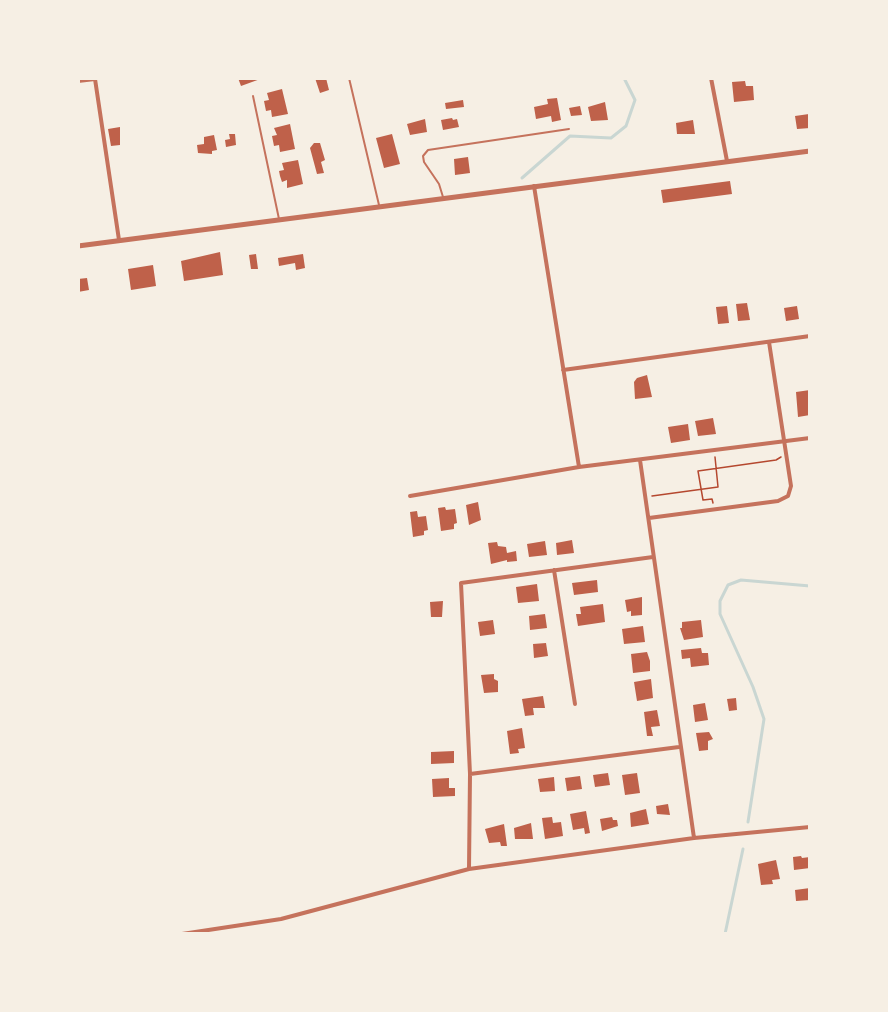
<!DOCTYPE html>
<style>
body{margin:0}
#map{position:relative;width:888px;height:1012px;overflow:hidden;background:#f6efe4;font-family:Roboto,sans-serif}
canvas{display:block}
.frame{position:absolute;inset:0;border:80px solid #f6efe4;pointer-events:none}
</style>
<div id="map">
<canvas width="888" height="1012"></canvas>
<div class="frame"></div>
</div>
<script>
const ctx = document.querySelector('canvas').getContext('2d');
ctx.lineJoin = 'round';
function toPath(rows) {
  const path = new Path2D();
  for (const r of rows) {
    path.moveTo(r[0], r[1]);
    for (let i = 2; i < r.length; i += 2) path.lineTo(r[i], r[i + 1]);
  }
  return path;
}
function trace(path, color, width, dash) {
  ctx.strokeStyle = color;
  ctx.lineWidth = width;
  ctx.lineCap = dash ? 'butt' : 'round';
  ctx.setLineDash(dash || []);
  ctx.stroke(path);
}
function fillPath(path, color) {
  ctx.fillStyle = color;
  ctx.fill(path, 'evenodd');
}
const stream = toPath([
 [522,178,570,136,611,138,626,126,635,100,624,78],
 [748,822,764,719,753,687,720,614,720,601,728,585,741,580,810,586],
 [725,934,743,849]
]);
const building = toPath([
 [238,78,263,78,241,86],
 [315,78,326,78,329,90,320,93],
 [745,81,746,86,753,86,754,100,734,102,732,82],
 [282,89,288,114,272,117,271,110,266,111,264,101,269,100,267,93],
 [557,98,561,120,552,122,551,116,536,119,534,107,548,104,547,99],
 [463,100,464,107,446,109,445,103],
 [605,102,608,120,591,121,588,107],
 [580,106,582,115,571,116,569,108],
 [809,114,810,128,797,129,795,116],
 [452,118,453,120,457,119,459,127,443,130,441,120],
 [425,119,427,132,410,135,407,124],
 [693,120,695,134,677,134,676,123],
 [290,124,295,149,280,152,279,145,274,146,272,136,277,135,274,128],
 [120,127,120,145,111,146,108,129],
 [229,134,235,134,236,145,226,147,225,140,230,139],
 [392,134,400,164,384,168,376,138],
 [214,135,217,150,212,151,212,154,198,153,197,145,204,144,204,137],
 [314,143,320,143,325,160,321,162,324,173,317,174,310,148],
 [468,157,470,173,455,175,454,159],
 [298,160,303,184,287,188,287,180,282,182,280,176,279,171,284,170,282,163],
 [730,181,732,194,663,203,661,190],
 [220,252,223,275,184,281,181,261],
 [256,254,258,269,251,269,249,255],
 [303,254,305,268,296,270,295,263,279,266,278,258],
 [153,265,156,286,131,290,128,269],
 [87,278,89,290,78,292,78,279],
 [747,303,750,320,738,321,736,304],
 [727,306,729,323,718,324,716,307],
 [797,306,799,319,786,321,784,308],
 [647,375,652,397,635,399,634,382,637,378],
 [810,390,810,415,798,417,796,392],
 [713,418,716,434,698,436,695,421],
 [688,424,690,440,671,443,668,427],
 [478,502,481,520,469,525,466,505],
 [445,507,446,510,455,509,457,523,454,524,454,529,441,531,438,508],
 [417,511,418,517,426,516,428,530,424,531,424,535,413,537,410,512],
 [572,540,574,553,557,555,556,543],
 [545,541,547,555,529,557,527,544],
 [497,542,498,546,506,547,507,553,516,551,517,561,507,562,507,560,491,564,488,543],
 [597,580,598,592,574,595,572,583],
 [537,584,539,601,518,603,516,587],
 [642,597,642,615,631,616,631,611,627,612,625,600],
 [443,601,442,617,431,617,430,602],
 [603,604,605,622,578,626,576,614,581,614,580,607],
 [545,614,547,628,530,630,529,616],
 [493,620,495,634,480,636,478,622],
 [701,620,703,637,684,640,680,628,682,628,682,622],
 [643,626,645,642,624,644,622,629],
 [546,643,548,656,534,658,533,644],
 [701,648,702,653,708,653,709,665,691,667,690,658,682,659,681,650],
 [647,652,650,661,650,671,633,673,631,654],
 [494,674,494,679,498,681,498,692,484,693,481,675],
 [651,679,653,698,637,701,634,682],
 [543,696,545,708,533,708,534,715,525,716,522,699],
 [736,698,737,710,729,711,727,699],
 [705,703,708,720,695,722,693,705],
 [657,710,660,726,651,727,653,736,647,736,644,712],
 [522,728,525,748,518,749,519,753,510,754,507,731],
 [709,732,713,739,708,741,708,750,699,751,696,733],
 [454,751,454,763,431,764,431,752],
 [608,773,610,785,595,787,593,775],
 [637,773,640,793,625,795,622,775],
 [580,776,582,789,567,791,565,778],
 [554,777,555,791,540,792,538,779],
 [449,778,449,788,455,788,455,796,433,797,432,779],
 [668,804,670,815,657,814,656,806],
 [646,809,649,824,631,827,630,813],
 [586,811,590,833,585,834,584,828,573,830,570,814],
 [552,817,553,823,561,822,563,836,545,839,542,818],
 [612,817,613,820,617,820,618,826,602,831,600,819],
 [531,823,533,839,515,839,514,828],
 [504,824,507,846,501,846,500,842,489,843,485,829],
 [801,856,802,858,810,857,810,868,794,870,793,857],
 [776,860,780,879,772,880,773,884,761,885,758,864],
 [810,888,810,900,796,901,795,890]
]);
const path = toPath([
 [652,496,718,487,715,457],
 [713,503,712,499,703,500,698,471,776,460,781,457]
]);
const service = toPath([
 [349,78,379,205],
 [253,96,279,219],
 [443,197,439,184,424,162,423,156,428,150,569,129]
]);
const minor = toPath([
 [711,78,727,161],
 [78,81,95,79,119,240],
 [534,186,579,467],
 [563,370,810,336],
 [640,460,694,838],
 [410,496,579,467,810,438],
 [649,518,778,501,788,496,791,486,769,342],
 [554,570,575,704],
 [470,774,679,747],
 [469,869,470,774,461,583,653,557],
 [182,934,281,919,469,869,694,838,810,827]
]);
const tertiary = toPath([
 [78,246,810,151]
]);
trace(stream, '#c9d6d2', 3);
fillPath(building, '#bf614a');
trace(path, '#b5482f', 1.5);
trace(service, '#c5725c', 2);
trace(minor, '#c5725c', 4);
trace(tertiary, '#c5725c', 5);
</script>
